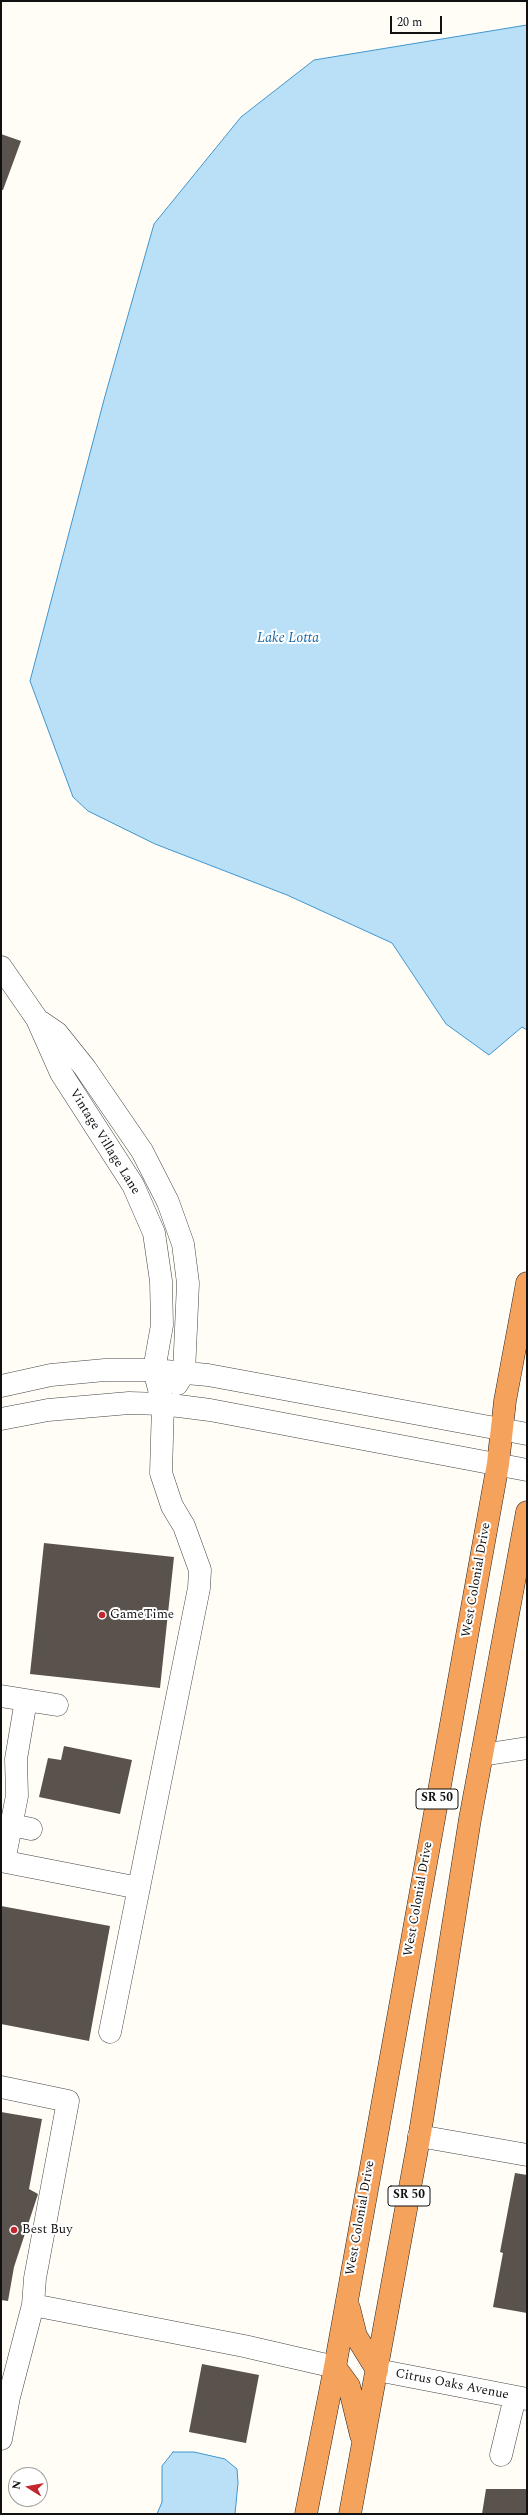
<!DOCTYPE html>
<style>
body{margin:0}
#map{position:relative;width:528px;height:2515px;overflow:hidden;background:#fffdf5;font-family:Spectral,serif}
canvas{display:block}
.frame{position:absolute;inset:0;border:2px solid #111;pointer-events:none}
.north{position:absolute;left:8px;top:2467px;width:40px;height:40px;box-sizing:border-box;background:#fff;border:1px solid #a0a0a0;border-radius:50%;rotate:281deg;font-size:11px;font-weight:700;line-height:16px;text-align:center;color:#111}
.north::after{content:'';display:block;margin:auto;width:14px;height:18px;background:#c4262e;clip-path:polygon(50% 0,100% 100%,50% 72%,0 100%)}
.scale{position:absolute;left:390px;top:16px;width:52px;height:18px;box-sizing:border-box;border:2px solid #111;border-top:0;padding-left:5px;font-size:12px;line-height:14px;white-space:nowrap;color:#111;-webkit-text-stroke:3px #fff;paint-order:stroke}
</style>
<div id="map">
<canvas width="528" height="2515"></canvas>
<div class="frame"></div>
<div class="north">N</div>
<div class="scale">20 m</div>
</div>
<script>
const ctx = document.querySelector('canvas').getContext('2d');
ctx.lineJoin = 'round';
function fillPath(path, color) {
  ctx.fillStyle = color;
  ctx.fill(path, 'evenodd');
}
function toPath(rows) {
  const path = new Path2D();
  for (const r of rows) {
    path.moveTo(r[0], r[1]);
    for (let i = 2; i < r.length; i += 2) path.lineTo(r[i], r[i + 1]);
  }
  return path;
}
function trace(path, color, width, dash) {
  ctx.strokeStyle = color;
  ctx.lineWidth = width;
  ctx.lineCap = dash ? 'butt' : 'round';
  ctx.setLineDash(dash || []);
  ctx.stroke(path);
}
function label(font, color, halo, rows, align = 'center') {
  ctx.font = font + ' Spectral,serif';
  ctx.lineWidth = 4;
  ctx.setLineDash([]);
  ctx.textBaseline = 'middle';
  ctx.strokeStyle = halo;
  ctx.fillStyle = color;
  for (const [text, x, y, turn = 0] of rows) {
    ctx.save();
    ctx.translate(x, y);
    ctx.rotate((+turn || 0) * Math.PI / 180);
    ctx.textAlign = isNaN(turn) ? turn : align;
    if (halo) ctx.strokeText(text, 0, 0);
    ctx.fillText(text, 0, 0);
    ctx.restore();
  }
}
const water = toPath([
 [527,25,527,1030,522,1027,489,1055,446,1024,392,943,287,895,155,844,88,811,73,797,30,681,105,396,154,224,241,117,314,60,527,25],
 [173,2452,194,2452,225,2459,237,2469,238,2483,235,2514,157,2514,162,2502,162,2466,173,2452]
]);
const building = toPath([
 [1,134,21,141,3,190,1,190],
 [44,1543,174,1557,160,1688,30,1674],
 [64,1746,132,1760,120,1814,39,1797,48,1758,61,1760],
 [1,1906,110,1926,89,2041,1,2024],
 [1,2112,42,2119,29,2189,38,2194,14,2267,8,2301,1,2300],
 [515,2173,527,2175,527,2313,493,2307,503,2253,500,2252],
 [202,2364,259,2375,246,2443,189,2432],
 [486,2489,527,2489,527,2514,482,2514]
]);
const minor = toPath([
 [1,967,37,1019,61,1073,133,1185,154,1233,161,1281,162,1325,154,1370,163,1404,161,1473,172,1506,184,1526,200,1570,199,1588,110,2032],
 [41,1022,57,1033,85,1068,142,1151,168,1202,183,1244,188,1283,184,1373,177,1384],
 [1,1386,51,1375,105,1370,154,1370,208,1375,527,1434],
 [1,1419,48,1410,129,1403,163,1404,210,1410,527,1470],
 [1,1696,57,1705],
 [482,1755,527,1748],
 [12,1825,31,1829],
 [1,1861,139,1888],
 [4,1861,17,1796,16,1759,26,1700],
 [1,2087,68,2101,35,2278,33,2305],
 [419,2136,527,2155],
 [377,2370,527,2399],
 [1,2439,9,2397,33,2305,244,2346,335,2367],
 [501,2455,515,2397]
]);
const highway = toPath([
 [349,2308,356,2336,377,2370],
 [335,2367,349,2386,361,2435],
 [306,2514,335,2367,498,1464,505,1401,527,1283],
 [350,2514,420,2133,470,1819,527,1512]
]);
const markers = [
 [102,1615,4,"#c4262e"],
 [14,2230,4,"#c4262e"]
];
const shields = [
 [437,1799,42],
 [409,2196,42]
];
const shieldNames = [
 ["SR 50",437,1799],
 ["SR 50",409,2196]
];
const streetNames = [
 ["Vintage Village Lane",104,1142,58],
 ["West Colonial Drive",477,1580,-80],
 ["West Colonial Drive",419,1899,-80],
 ["West Colonial Drive",361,2218,-80],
 ["Citrus Oaks Avenue",452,2385,11]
];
const poiNames = [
 ["GameTime",110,1615],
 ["Best Buy",22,2230]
];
const waterNames = [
 ["Lake Lotta",288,639]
];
fillPath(water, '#b9e0f7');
trace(water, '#3f96cf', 1);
fillPath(building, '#5a524d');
trace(minor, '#444', 23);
trace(highway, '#222', 23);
trace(minor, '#fff', 22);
trace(highway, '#f5a25d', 22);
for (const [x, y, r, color] of markers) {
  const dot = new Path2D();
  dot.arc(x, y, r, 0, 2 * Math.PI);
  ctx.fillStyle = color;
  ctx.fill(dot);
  trace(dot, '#fff', 1.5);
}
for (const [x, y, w] of shields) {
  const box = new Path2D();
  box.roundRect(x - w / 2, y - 10, w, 20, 3);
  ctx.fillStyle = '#fff';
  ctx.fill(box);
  trace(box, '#111', 1);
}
label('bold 12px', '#111', null, shieldNames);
label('13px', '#111', '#fff', streetNames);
label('13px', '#111', '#fff', poiNames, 'left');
label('italic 14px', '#1768a6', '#fff', waterNames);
</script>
